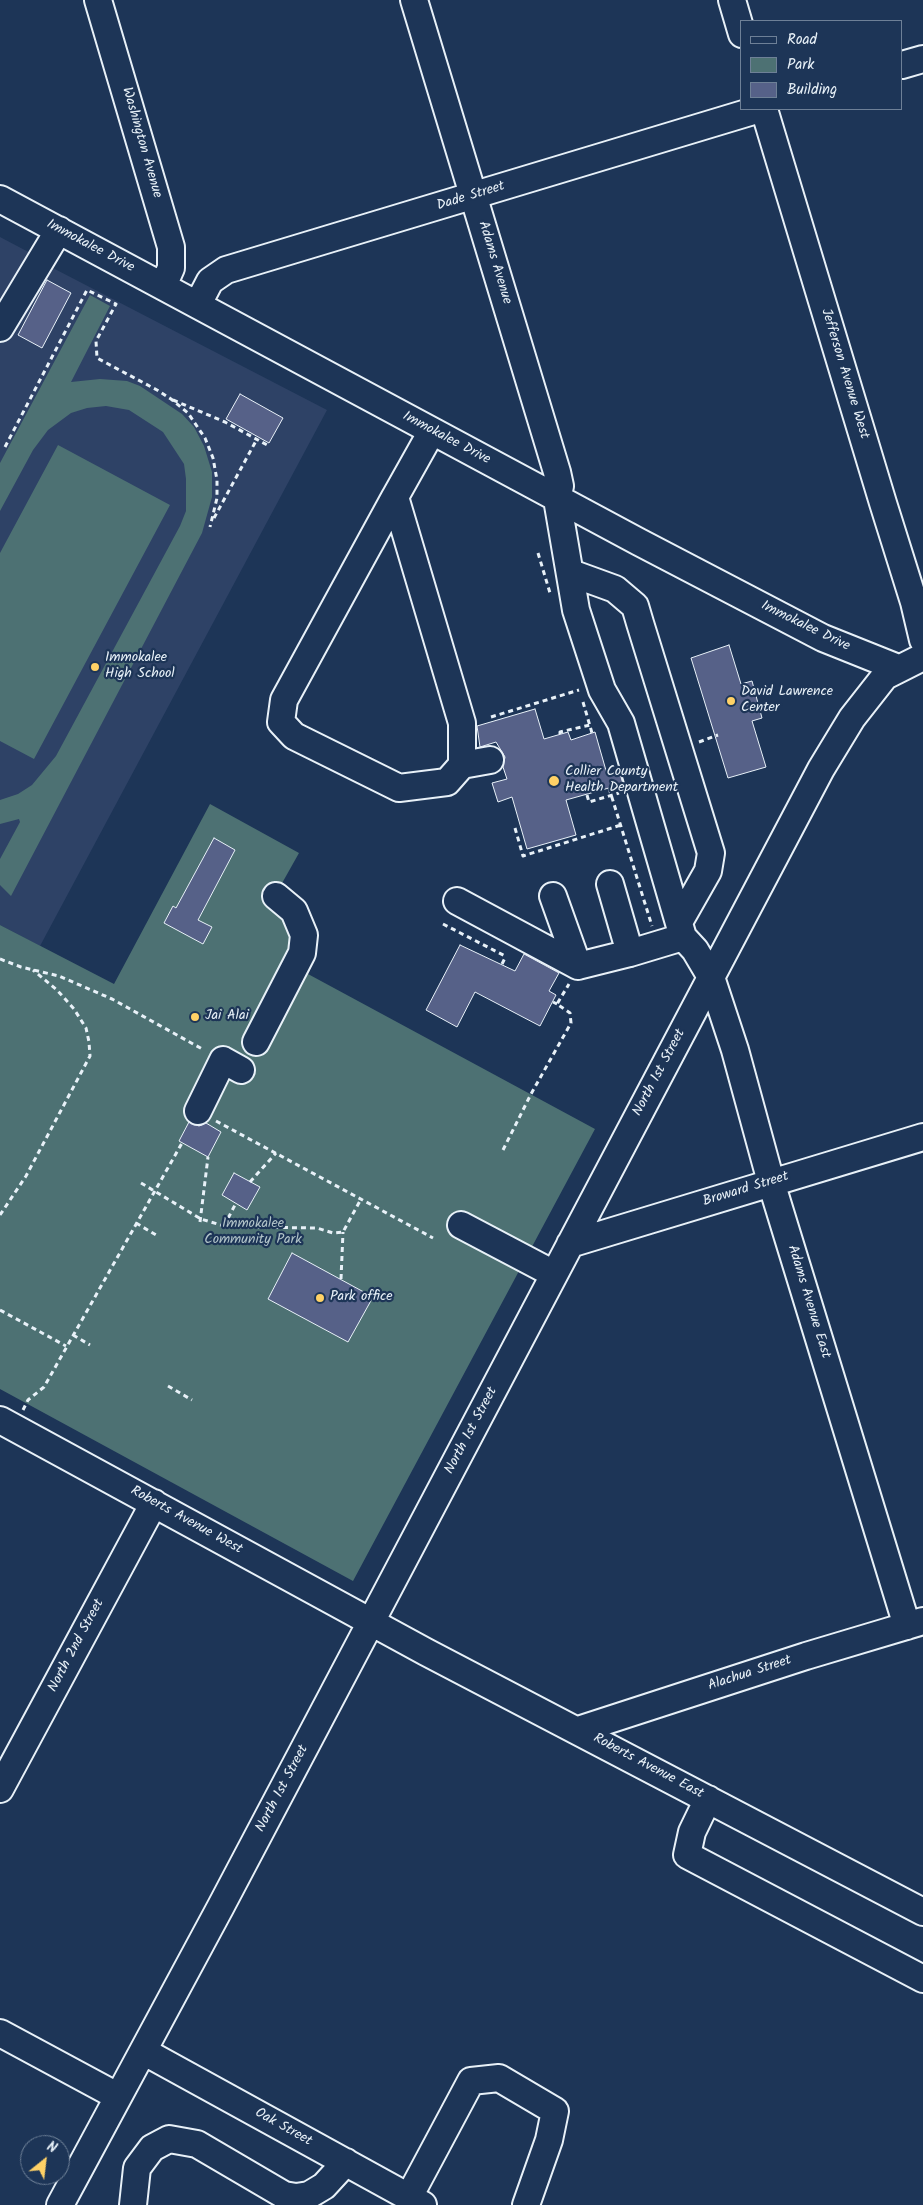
<!DOCTYPE html>
<style>
body{margin:0}
#map{position:relative;width:923px;height:2205px;overflow:hidden;background:#1d3557;font-family:Kalam,sans-serif}
canvas{display:block}
.legend{position:absolute;left:740px;top:20px;width:162px;height:90px;box-sizing:border-box;background:#1d3557;border:1px solid #6e8097;margin:0;padding:6px 9px;list-style:none;font-size:15px;color:#e8f1f8}
.legend li{display:flex;align-items:center;gap:10px;height:25px}
.legend b{width:25px;border:1px solid #6e8097}
.north{position:absolute;left:20px;top:2135px;width:50px;height:50px;box-sizing:border-box;background:#1d3557;border:1px solid #6e8097;border-radius:50%;rotate:29deg;font-size:14px;font-weight:700;line-height:20px;text-align:center;color:#e8f1f8}
.north::after{content:'';display:block;margin:auto;width:18px;height:22px;background:#ffd166;clip-path:polygon(50% 0,100% 100%,50% 72%,0 100%)}
</style>
<div id="map">
<canvas width="923" height="2205"></canvas>
<ul class="legend">
<li><b style="height:6px;background:#1d3557"></b>Road</li>
<li><b style="height:14px;background:#4d7173"></b>Park</li>
<li><b style="height:14px;background:#566188"></b>Building</li>
</ul>
<div class="north">N</div>
</div>
<script>
const ctx = document.querySelector('canvas').getContext('2d');
ctx.lineJoin = 'round';
function fillPath(path, color) {
  ctx.fillStyle = color;
  ctx.fill(path, 'evenodd');
}
function toPath(rows) {
  const path = new Path2D();
  for (const r of rows) {
    path.moveTo(r[0], r[1]);
    for (let i = 2; i < r.length; i += 2) path.lineTo(r[i], r[i + 1]);
  }
  return path;
}
function trace(path, color, width, dash) {
  ctx.strokeStyle = color;
  ctx.lineWidth = width;
  ctx.lineCap = dash ? 'butt' : 'round';
  ctx.setLineDash(dash || []);
  ctx.stroke(path);
}
function label(font, color, halo, rows, align = 'center') {
  ctx.font = font + ' Kalam,sans-serif';
  ctx.lineWidth = 4.5;
  ctx.setLineDash([]);
  ctx.textBaseline = 'middle';
  ctx.strokeStyle = halo;
  ctx.fillStyle = color;
  for (const [text, x, y, turn = 0] of rows) {
    ctx.save();
    ctx.translate(x, y);
    ctx.rotate((+turn || 0) * Math.PI / 180);
    ctx.textAlign = isNaN(turn) ? turn : align;
    if (halo) ctx.strokeText(text, 0, 0);
    ctx.fillText(text, 0, 0);
    ctx.restore();
  }
}
const built = toPath([
 [0,237,38,257,49,266,327,410,40,946,0,925]
]);
const green = toPath([
 [90,295,110,306,71,382,100,379,127,381,140,386,182,414,194,427,204,446,212,472,212,497,202,533,11,896,0,885,0,859,20,822,19,819,0,824,0,800,18,794,32,785,56,756,180,526,186,511,186,479,184,464,163,432,129,410,106,406,87,408,71,413,48,430,33,450,0,511,0,463],
 [58,445,170,505,34,759,0,741,0,553],
 [210,804,299,853,281,885,298,897,309,910,318,933,316,955,308,974,595,1129,353,1581,0,1389,0,925,114,984]
]);
const building = toPath([
 [47,280,71,293,42,348,18,335,47,280],
 [240,394,283,418,269,443,226,419,240,394],
 [729,645,741,684,752,681,762,718,752,721,766,767,728,778,691,658,729,645],
 [535,709,544,739,568,732,571,740,595,732,607,774,619,770,623,784,566,800,576,835,527,849,512,797,498,802,492,783,507,779,503,767,505,757,496,742,480,747,477,726,535,709],
 [214,838,235,850,198,920,212,927,203,944,164,923,173,906,176,908,214,838],
 [460,945,515,971,524,954,559,973,549,991,556,995,540,1026,475,992,457,1027,426,1010,460,945],
 [189,1122,199,1126,206,1123,221,1132,208,1157,179,1141,189,1122],
 [234,1173,260,1187,247,1210,222,1195,234,1173],
 [292,1253,373,1297,348,1342,268,1299,292,1253]
]);
const path = toPath([
 [173,400,225,422,269,446],
 [5,447,87,290,116,304,96,341,97,358,157,390,171,399,188,413,205,438,213,458,217,480,217,498,210,527],
 [214,518,257,439],
 [538,553,550,593],
 [583,702,592,733],
 [491,717,579,690],
 [560,734,560,732,590,725],
 [699,742,718,735],
 [609,788,652,926],
 [587,795,589,802,619,793],
 [515,828,523,856,621,825],
 [443,924,505,956],
 [0,959,21,967,59,976,112,999,204,1050],
 [502,964,506,956],
 [553,1002,557,1004],
 [216,1121,433,1238],
 [503,1150,531,1094,571,1023,570,1013,557,1004,569,984],
 [250,1182,276,1153],
 [141,1183,201,1219,224,1226,248,1227,317,1228,333,1233,343,1232,361,1199],
 [0,1215,26,1176,90,1056,89,1042,86,1028,74,1009,57,990,33,970],
 [200,1222,208,1157],
 [136,1223,156,1235],
 [224,1226,236,1203],
 [341,1279,343,1232],
 [0,1310,66,1346],
 [73,1335,90,1345],
 [168,1386,192,1400],
 [23,1410,28,1400,44,1387,182,1143]
]);
const minor = toPath([
 [98,0,171,247,171,268,163,286],
 [414,0,557,472,560,486,557,499,576,610,602,690,621,723,683,937,695,950,711,977,735,1050,771,1182,907,1626],
 [732,0,742,34],
 [902,65,923,59],
 [764,109,883,503,914,602,923,640],
 [0,199,639,542,823,638,898,668],
 [198,304,210,281,226,270,760,109],
 [0,328,59,230],
 [395,497,284,700,281,722,294,736,399,788,447,782,462,765,462,723,395,497,432,431],
 [571,573,615,589,635,606,640,623,711,853,708,871,679,922],
 [462,765,490,760],
 [610,884,630,953,683,937],
 [553,896,578,966,630,953],
 [457,901,578,966],
 [256,1042,302,953,304,935,294,911,276,896],
 [198,1111,223,1060,241,1070],
 [461,1225,554,1274],
 [570,1244,923,1137],
 [0,1420,426,1652,923,1912],
 [578,1730,806,1656,923,1621],
 [0,1789,154,1503],
 [708,1799,692,1832,687,1855,923,1979],
 [0,2033,117,2096],
 [143,2051,423,2205],
 [409,2197,471,2081,499,2078,555,2111,549,2140,526,2205],
 [60,2205,220,1908,821,769,852,718,885,676,923,657],
 [133,2205,137,2168,152,2148,169,2139,197,2144,284,2195,296,2197,309,2195,324,2186,346,2162]
]);
const markers = [
 [95,667,5,"#ffd166"],
 [731,701,5,"#ffd166"],
 [554,781,6,"#ffd166"],
 [195,1017,5,"#ffd166"],
 [320,1298,5,"#ffd166"]
];
const streetNames = [
 ["Washington Avenue",141,143,74],
 ["Dade Street",471,197,-17],
 ["Immokalee Drive",90,247,28],
 ["Adams Avenue",494,263,73],
 ["Jefferson Avenue West",844,374,73],
 ["Immokalee Drive",446,439,28],
 ["Immokalee Drive",805,627,26],
 ["North 1st Street",660,1073,-62],
 ["Broward Street",746,1190,-17],
 ["Adams Avenue East",808,1302,73],
 ["North 1st Street",472,1431,-62],
 ["Roberts Avenue West",186,1521,29],
 ["North 2nd Street",77,1646,-62],
 ["Alachua Street",750,1674,-18],
 ["Roberts Avenue East",648,1767,28],
 ["North 1st Street",283,1789,-62],
 ["Oak Street",283,2128,29]
];
const poiNames = [
 ["Immokalee",105,659],
 ["High School",105,675],
 ["David Lawrence",741,693],
 ["Center",741,709],
 ["Collier County",565,773],
 ["Health Department",565,789],
 ["Jai Alai",205,1017],
 ["Park office",330,1298]
];
const parkNames = [
 ["Immokalee",253,1225],
 ["Community Park",253,1241]
];
fillPath(built, '#2e4266');
fillPath(green, '#4d7173');
fillPath(building, '#566188');
trace(building, '#e8f1f8', 1);
trace(minor, '#e8f1f8', 30);
trace(path, '#e8f1f8', 3, [5, 4]);
trace(minor, '#1d3557', 26);
for (const [x, y, r, color] of markers) {
  const dot = new Path2D();
  dot.arc(x, y, r, 0, 2 * Math.PI);
  ctx.fillStyle = color;
  ctx.fill(dot);
  trace(dot, '#1d3557', 2);
}
label('14px', '#e8f1f8', '#1d3557', streetNames);
label('14px', '#e8f1f8', '#1d3557', poiNames, 'left');
label('14px', '#b2c4c9', '#1d3557', parkNames);
</script>
